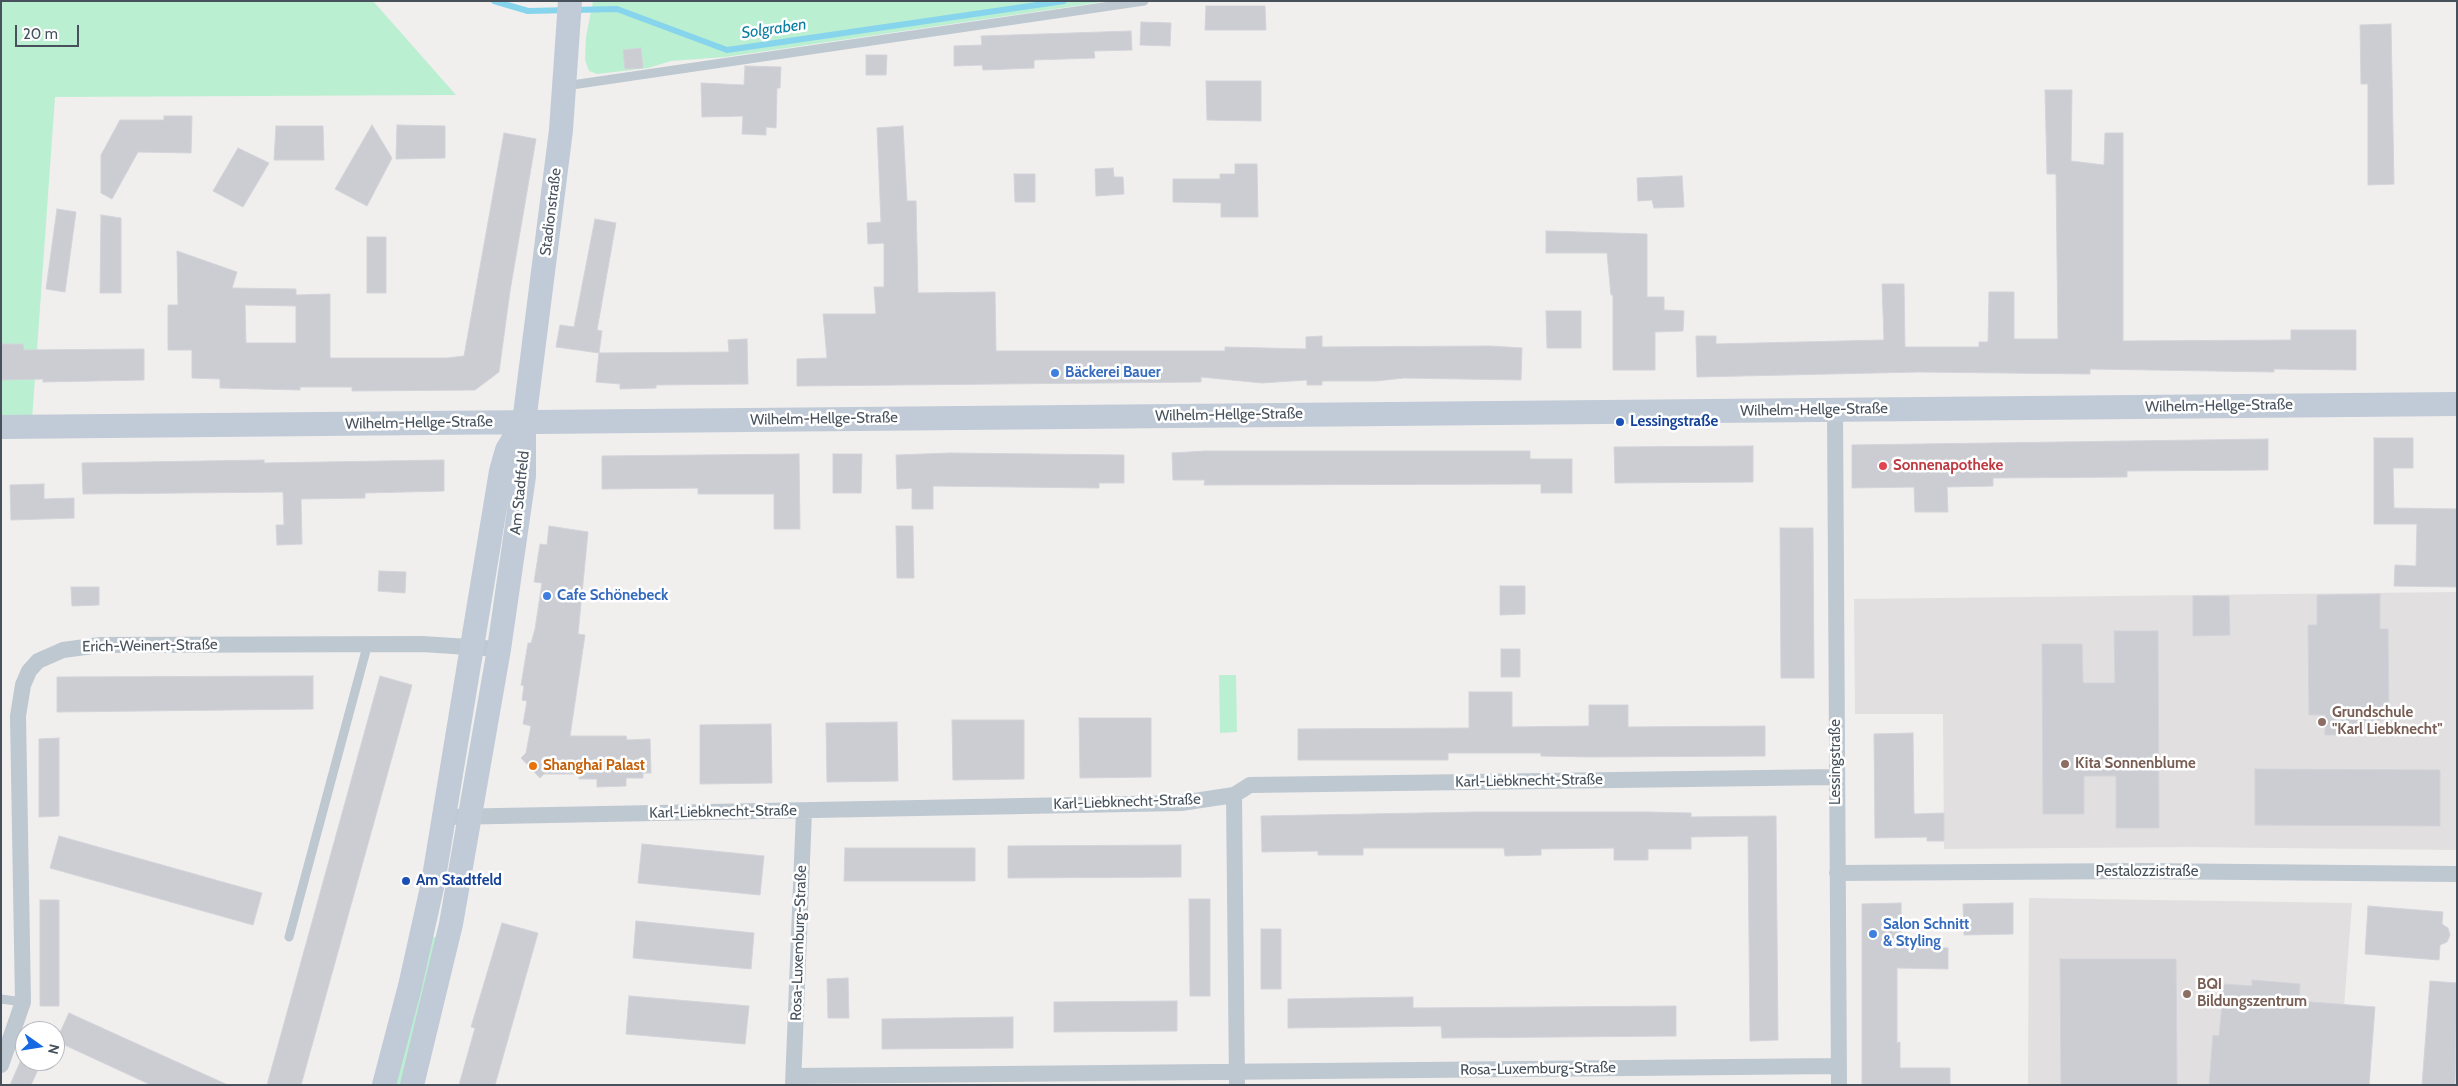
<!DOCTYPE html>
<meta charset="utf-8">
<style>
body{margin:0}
#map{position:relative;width:2458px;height:1086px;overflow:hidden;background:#f1eeee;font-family:Cabin,sans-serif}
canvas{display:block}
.frame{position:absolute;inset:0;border:2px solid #46515c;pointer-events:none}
.north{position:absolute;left:15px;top:1021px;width:50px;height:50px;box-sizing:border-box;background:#fff;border:1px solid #b5b9be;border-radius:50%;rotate:103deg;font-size:14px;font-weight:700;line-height:20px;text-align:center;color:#46515c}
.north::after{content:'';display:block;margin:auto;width:18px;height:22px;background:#1669e2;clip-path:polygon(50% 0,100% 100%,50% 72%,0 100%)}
.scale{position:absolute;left:15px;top:25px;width:64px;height:22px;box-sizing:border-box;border:2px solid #46515c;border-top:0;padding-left:6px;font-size:15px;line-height:18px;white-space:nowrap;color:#46515c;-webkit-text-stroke:4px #fff;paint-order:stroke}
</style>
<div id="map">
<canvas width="2458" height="1086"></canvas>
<div class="frame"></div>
<div class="north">N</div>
<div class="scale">20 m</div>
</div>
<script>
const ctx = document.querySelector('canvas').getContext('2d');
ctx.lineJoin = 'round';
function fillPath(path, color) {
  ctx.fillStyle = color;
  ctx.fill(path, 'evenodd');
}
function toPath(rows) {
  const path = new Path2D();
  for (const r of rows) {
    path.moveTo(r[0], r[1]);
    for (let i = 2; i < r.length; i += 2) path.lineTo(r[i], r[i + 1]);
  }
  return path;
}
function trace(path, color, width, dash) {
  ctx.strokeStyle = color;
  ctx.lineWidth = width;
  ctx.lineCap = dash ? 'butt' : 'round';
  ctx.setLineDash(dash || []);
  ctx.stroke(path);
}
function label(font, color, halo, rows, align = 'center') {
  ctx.font = font + ' Cabin,sans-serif';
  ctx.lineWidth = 5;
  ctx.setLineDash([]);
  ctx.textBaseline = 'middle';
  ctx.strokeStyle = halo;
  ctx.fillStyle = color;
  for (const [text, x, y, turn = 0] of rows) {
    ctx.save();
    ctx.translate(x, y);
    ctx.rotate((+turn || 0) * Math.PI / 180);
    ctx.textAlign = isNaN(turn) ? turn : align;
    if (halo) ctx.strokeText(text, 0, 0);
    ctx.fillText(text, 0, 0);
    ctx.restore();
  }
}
const education = toPath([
 [2457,592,2457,850,2188,847,1944,849,1943,714,1855,714,1854,599],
 [2029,898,2352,903,2338,1085,2028,1085]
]);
const green = toPath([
 [1,1,373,1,456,95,55,97,32,420,1,420],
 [593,1,1109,1,725,57,671,61,648,68,597,74,589,71,585,60,586,37],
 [1219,675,1236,675,1237,732,1220,733],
 [431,936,438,938,401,1085,394,1085]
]);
const stream = toPath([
 [494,1,528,11,617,9,727,50,1064,1]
]);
const building = toPath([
 [1206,6,1265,6,1266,30,1205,30,1206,6],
 [1141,22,1171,23,1170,46,1140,45,1141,22],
 [2391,24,2394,184,2368,185,2368,84,2361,84,2360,25,2391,24],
 [1131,31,1132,50,1094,51,1095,58,1034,60,1034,68,983,70,982,65,954,66,954,46,982,45,981,36,1131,31],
 [641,48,643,68,625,69,623,50,641,48],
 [866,55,887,55,886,75,866,75,866,55],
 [745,66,781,67,780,88,777,88,776,128,766,127,766,135,742,134,743,116,702,117,701,83,744,85,745,66],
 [1206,81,1261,81,1261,121,1207,120,1206,81],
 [2045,90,2072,90,2071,161,2104,165,2105,133,2123,133,2123,341,2291,340,2291,330,2356,330,2356,370,2274,369,2274,372,2090,369,2090,374,1919,372,1697,377,1696,336,1716,336,1716,344,1884,340,1882,284,1904,284,1905,347,1979,347,1979,342,1988,342,1989,292,2014,292,2014,339,2058,339,2056,174,2047,174,2045,90],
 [164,116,192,116,191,153,138,152,112,199,101,193,101,155,120,120,164,120,164,116],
 [372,125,392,158,367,206,335,189,372,125],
 [397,125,445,126,445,158,396,159,397,125],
 [276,126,323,126,324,160,274,160,276,126],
 [903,126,907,201,916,201,918,293,995,292,996,351,1225,351,1225,347,1306,349,1306,337,1322,336,1322,347,1491,346,1522,348,1521,380,1404,378,1376,381,1322,381,1322,385,1307,385,1307,380,1262,383,1201,377,1201,382,797,386,797,359,827,358,823,314,876,314,874,287,884,287,884,243,868,244,867,223,881,222,877,128,903,126],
 [504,133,536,139,510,291,499,372,475,390,352,391,352,387,300,387,300,390,220,388,220,379,192,378,192,350,168,350,168,305,178,305,177,251,237,272,232,288,296,289,296,295,330,294,330,358,447,358,464,356,504,133],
 [245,305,296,306,296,343,246,343,245,305],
 [238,148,269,163,243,207,213,191,238,148],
 [1235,164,1257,164,1258,217,1221,217,1221,203,1173,202,1173,179,1220,179,1220,174,1235,174,1235,164],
 [1113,168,1114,177,1123,177,1124,194,1096,196,1095,169,1113,168],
 [1014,174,1035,174,1035,202,1015,202,1014,174],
 [1682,176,1684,207,1654,208,1652,200,1638,201,1637,178,1682,176],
 [57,209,76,212,65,292,46,289,57,209],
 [101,215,121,218,121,293,100,293,101,215],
 [595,219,616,223,597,330,602,331,599,353,556,347,560,325,574,327,595,219],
 [1546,231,1647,234,1647,297,1664,297,1664,310,1684,311,1683,331,1655,332,1655,370,1613,370,1613,295,1611,295,1607,253,1546,253,1546,231],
 [367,237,386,237,386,293,367,293,367,237],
 [1546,311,1581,311,1581,348,1547,348,1546,311],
 [747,339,748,384,656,385,656,388,620,389,620,384,596,382,599,353,729,352,728,340,747,339],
 [1,344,23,344,24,350,144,349,144,380,43,382,43,379,1,380,1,344],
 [2374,438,2413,438,2413,468,2393,468,2394,508,2457,509,2457,587,2394,586,2395,565,2416,566,2417,524,2374,524,2374,438],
 [2268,439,2268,470,2127,471,2127,477,1993,478,1993,486,1947,487,1948,512,1915,512,1914,487,1852,488,1852,445,2268,439],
 [1753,446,1753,482,1615,483,1614,447,1753,446],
 [1205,451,1530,451,1530,459,1572,459,1572,493,1541,493,1541,484,1204,485,1205,480,1173,480,1172,453,1205,451],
 [950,453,1124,455,1124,483,1099,483,1099,488,933,486,933,509,912,509,912,488,897,489,896,455,950,453],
 [799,454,800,529,774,529,774,494,698,494,698,488,602,489,602,456,799,454],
 [833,454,862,454,861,493,833,493,833,454],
 [264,460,264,463,444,460,444,491,365,493,365,498,301,499,302,544,277,545,276,525,284,525,283,492,83,494,82,463,264,460],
 [44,484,44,499,74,498,74,518,11,520,10,485,44,484],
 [549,526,588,532,578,634,585,635,570,736,626,736,627,740,650,739,651,773,643,773,643,778,626,778,626,786,597,787,597,779,579,779,579,774,544,774,540,778,521,758,526,753,531,726,523,724,527,701,522,700,524,686,521,685,528,643,531,643,535,629,542,583,534,582,540,544,547,545,549,526],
 [896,526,913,526,914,578,897,578,896,526],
 [1780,528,1813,528,1814,678,1781,678,1780,528],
 [379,571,406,572,405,593,378,591,379,571],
 [1500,586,1525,586,1525,614,1500,615,1500,586],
 [71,587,99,587,99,605,72,606,71,587],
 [2380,594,2380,629,2388,629,2389,720,2372,720,2372,735,2325,735,2325,715,2309,715,2308,625,2317,625,2317,595,2380,594],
 [2193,596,2229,596,2230,635,2193,636,2193,596],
 [2114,631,2158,631,2159,828,2116,828,2116,776,2084,776,2084,814,2043,814,2042,644,2082,644,2083,683,2115,683,2114,631],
 [1501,649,1520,649,1520,677,1501,677,1501,649],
 [313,676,313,709,57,712,57,677,313,676],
 [380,676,412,685,401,725,301,1085,267,1085,380,676],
 [1469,692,1512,692,1512,727,1589,726,1589,705,1628,705,1628,727,1765,726,1765,756,1589,757,1541,756,1541,753,1448,753,1448,760,1298,760,1298,729,1469,728,1469,692],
 [1079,718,1151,718,1151,777,1080,778,1079,718],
 [952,720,1024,720,1024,779,953,780,952,720],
 [897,722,898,781,827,782,826,723,897,722],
 [771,724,772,783,700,784,700,725,771,724],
 [1913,733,1914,814,1944,813,1944,841,1927,841,1927,837,1875,838,1874,734,1913,733],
 [59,738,59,816,39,817,39,739,59,738],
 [2255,769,2440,770,2440,826,2255,825,2255,769],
 [1474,812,1648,812,1691,813,1691,817,1776,816,1778,1040,1750,1041,1748,836,1691,837,1691,849,1648,849,1648,860,1614,860,1614,848,1541,849,1541,855,1505,856,1504,848,1363,848,1363,855,1318,855,1318,851,1262,852,1261,816,1474,812],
 [59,836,262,893,253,925,50,868,59,836],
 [642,844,764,856,760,895,638,883,642,844],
 [1181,845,1181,877,1008,878,1008,846,1181,845],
 [845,848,975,848,975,881,844,881,845,848],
 [1189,899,1210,899,1210,996,1190,996,1189,899],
 [40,900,59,900,59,1006,40,1006,40,900],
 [1901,903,1902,946,1948,948,1948,969,1897,968,1897,1043,1900,1042,1900,1068,1950,1068,1950,1085,1862,1085,1862,904,1901,903],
 [2013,903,2013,934,1964,935,1963,904,2013,903],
 [2368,906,2443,912,2442,924,2448,928,2450,935,2447,942,2440,945,2439,960,2365,954,2368,906],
 [636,921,754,933,751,969,633,958,636,921],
 [502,923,538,933,495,1085,459,1085,475,1028,471,1027,502,923],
 [1261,929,1281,929,1281,989,1261,989,1261,929],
 [2060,959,2176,959,2177,1085,2061,1085,2060,959],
 [848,978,849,1018,828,1018,827,979,848,978],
 [2252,980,2300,984,2299,1001,2375,1007,2369,1085,2209,1085,2213,1035,2219,1036,2224,984,2252,986,2252,980],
 [2430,981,2457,983,2455,1085,2422,1085,2430,981],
 [629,996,749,1006,745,1044,626,1034,629,996],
 [1413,997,1413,1008,1676,1006,1676,1036,1442,1038,1441,1026,1288,1028,1288,999,1413,997],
 [1177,1001,1177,1031,1054,1032,1054,1002,1177,1001],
 [69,1013,146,1048,228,1085,151,1085,56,1041,69,1013],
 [1013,1017,1013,1048,882,1049,882,1019,1013,1017],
 [24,1053,25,1061,42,1061,31,1085,10,1085,24,1053]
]);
const lane = toPath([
 [565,86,1144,1],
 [289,937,368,643],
 [1,999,23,1002]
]);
const street = toPath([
 [1835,409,1839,1085],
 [1234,795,1237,1085],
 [446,817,1181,803,1234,795,1250,785,1836,777],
 [1837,873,2139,871,2457,874],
 [1,1065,23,1002,18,716,23,685,29,671,38,661,63,650,100,645,422,644,499,649],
 [794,1076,1839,1066],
 [793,1085,804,811]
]);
const secondary = toPath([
 [1,427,2457,404],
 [384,1085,410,986,433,883,501,471,507,450,524,422],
 [412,1085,451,924,499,649,524,476,524,422,561,130,570,1]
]);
const markers = [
 [1055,373,5,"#3f7fe0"],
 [1620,422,5,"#1a4fb4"],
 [1883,466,5,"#e0444e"],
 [547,596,5,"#3f7fe0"],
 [2322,722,5,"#8d6e63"],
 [2065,764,5,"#8d6e63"],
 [533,766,5,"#e8710a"],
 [406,881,5,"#1a4fb4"],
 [1873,934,5,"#3f7fe0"],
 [2187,994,5,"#8d6e63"]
];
const streetNames = [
 ["Stadionstraße",551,212,-83],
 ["Wilhelm-Hellge-Straße",2219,406,-1],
 ["Wilhelm-Hellge-Straße",1814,410,-1],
 ["Wilhelm-Hellge-Straße",1229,415,-1],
 ["Wilhelm-Hellge-Straße",824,419,-1],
 ["Wilhelm-Hellge-Straße",419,423,-1],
 ["Am Stadtfeld",520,493,-84],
 ["Erich-Weinert-Straße",150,646,-1],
 ["Lessingstraße",1836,762,-90],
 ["Karl-Liebknecht-Straße",1529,781,-1],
 ["Karl-Liebknecht-Straße",1127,802,-2],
 ["Karl-Liebknecht-Straße",723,812,-1],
 ["Pestalozzistraße",2147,872],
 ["Rosa-Luxemburg-Straße",799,943,-88],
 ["Rosa-Luxemburg-Straße",1538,1069,-1]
];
const shopNames = [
 ["Bäckerei Bauer",1065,373],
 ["Cafe Schönebeck",557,596],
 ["Salon Schnitt",1883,925],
 ["& Styling",1883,942]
];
const transitNames = [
 ["Lessingstraße",1630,422],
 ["Am Stadtfeld",416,881]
];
const healthNames = [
 ["Sonnenapotheke",1893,466]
];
const educationNames = [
 ["Grundschule",2332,713],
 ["\"Karl Liebknecht\"",2332,730],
 ["Kita Sonnenblume",2075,764],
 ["BQI",2197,985],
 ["Bildungszentrum",2197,1002]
];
const foodNames = [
 ["Shanghai Palast",543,766]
];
const waterNames = [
 ["Solgraben",774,29,-8]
];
fillPath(education, '#e2dfe0');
fillPath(green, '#bbefd1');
trace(stream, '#87d5ed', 6);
fillPath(building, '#cbcdd3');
trace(building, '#d2d4da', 1);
trace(lane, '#bec8d0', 9);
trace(street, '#bec8d0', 16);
trace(secondary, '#c0cbd7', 24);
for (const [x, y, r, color] of markers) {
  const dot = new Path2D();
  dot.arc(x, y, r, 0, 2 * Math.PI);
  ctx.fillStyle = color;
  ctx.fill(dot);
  trace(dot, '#fff', 2);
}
label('15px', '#46515c', '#fff', streetNames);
label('bold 15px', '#366cbe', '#fff', shopNames, 'left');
label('bold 15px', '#164399', '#fff', transitNames, 'left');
label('bold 15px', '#be3a42', '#fff', healthNames, 'left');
label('bold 15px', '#785e54', '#fff', educationNames, 'left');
label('bold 15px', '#c56008', '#fff', foodNames, 'left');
label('italic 16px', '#0a7ea2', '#fff', waterNames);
</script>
